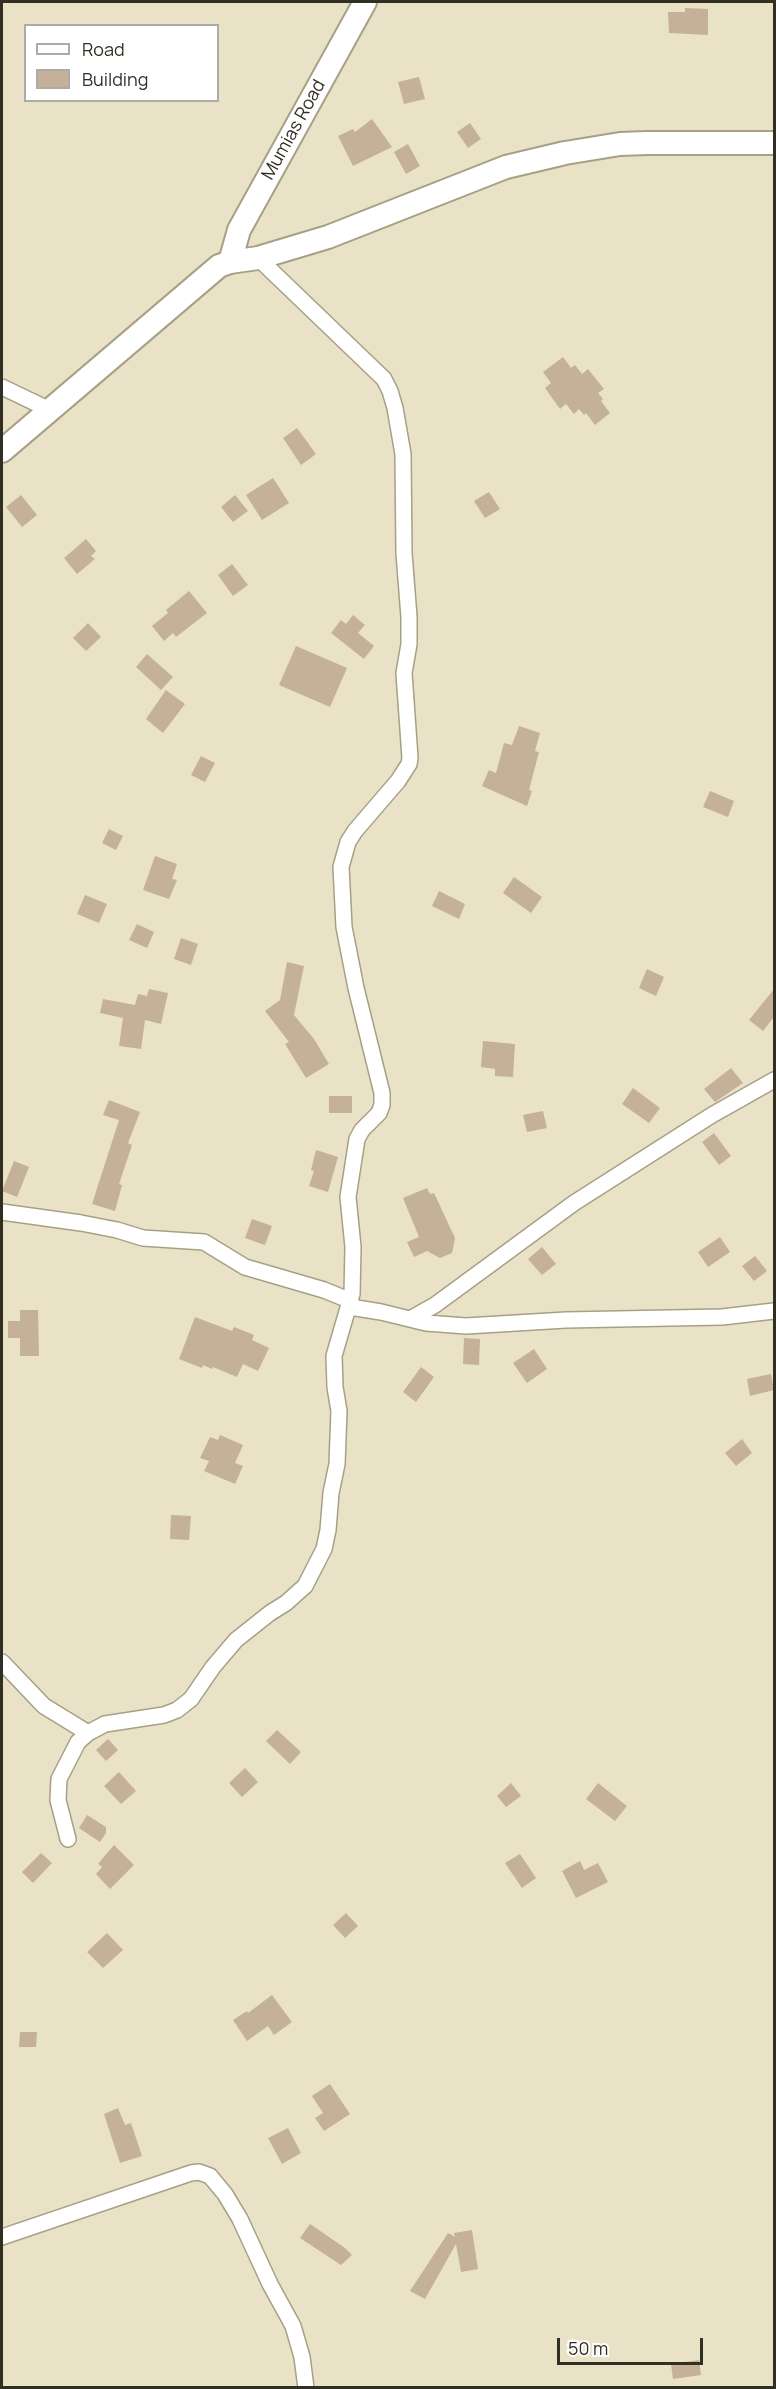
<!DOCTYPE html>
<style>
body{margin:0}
#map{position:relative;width:776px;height:2389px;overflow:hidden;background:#eae2c6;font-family:Manrope,sans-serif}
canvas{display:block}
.frame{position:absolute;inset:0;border:3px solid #312e23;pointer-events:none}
.legend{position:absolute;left:24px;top:24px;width:195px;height:78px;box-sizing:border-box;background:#fff;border:2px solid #adaba7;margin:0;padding:8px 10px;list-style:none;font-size:18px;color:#312e23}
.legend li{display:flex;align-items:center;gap:12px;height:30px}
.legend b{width:30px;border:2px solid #adaba7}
.scale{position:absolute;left:557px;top:2338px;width:146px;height:27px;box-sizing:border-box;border:3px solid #312e23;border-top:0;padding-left:8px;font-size:18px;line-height:21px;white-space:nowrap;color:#312e23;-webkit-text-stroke:4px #fff;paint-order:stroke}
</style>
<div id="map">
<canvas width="776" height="2389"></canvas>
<div class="frame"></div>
<ul class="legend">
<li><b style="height:8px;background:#fff"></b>Road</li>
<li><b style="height:16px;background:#c5b09a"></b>Building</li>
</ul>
<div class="scale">50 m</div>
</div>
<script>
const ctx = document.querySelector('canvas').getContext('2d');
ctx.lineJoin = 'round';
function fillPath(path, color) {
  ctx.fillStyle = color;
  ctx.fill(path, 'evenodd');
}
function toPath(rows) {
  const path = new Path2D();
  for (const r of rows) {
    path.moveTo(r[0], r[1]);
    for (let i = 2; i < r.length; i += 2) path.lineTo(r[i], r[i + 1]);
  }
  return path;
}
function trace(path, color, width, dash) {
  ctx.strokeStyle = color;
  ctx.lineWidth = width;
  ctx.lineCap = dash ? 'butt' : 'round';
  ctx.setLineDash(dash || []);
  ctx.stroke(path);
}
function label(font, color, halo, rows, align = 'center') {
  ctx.font = font + ' Manrope,sans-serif';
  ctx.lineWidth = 4.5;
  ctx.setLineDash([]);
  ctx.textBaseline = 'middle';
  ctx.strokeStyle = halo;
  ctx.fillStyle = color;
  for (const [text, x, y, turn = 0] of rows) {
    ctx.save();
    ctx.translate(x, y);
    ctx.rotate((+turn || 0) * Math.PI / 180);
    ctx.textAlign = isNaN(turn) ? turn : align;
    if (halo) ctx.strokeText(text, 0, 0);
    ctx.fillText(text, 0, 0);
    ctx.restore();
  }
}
const building = toPath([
 [685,8,708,9,708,35,669,33,668,12,685,12],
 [419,77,425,99,404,104,398,82],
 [372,119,392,147,353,166,338,136,353,129,355,132],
 [470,123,481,139,468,148,457,132],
 [408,144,420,166,406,174,394,152],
 [563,357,571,368,575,365,582,374,588,369,604,389,598,393,603,399,601,401,610,413,595,425,586,413,584,415,579,409,574,414,566,404,560,409,545,388,551,383,543,372],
 [297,428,316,454,301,465,283,438],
 [273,478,289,503,262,520,246,495],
 [489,492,500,509,485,518,474,501],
 [21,495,37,515,22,527,6,507],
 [235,495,248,511,233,522,221,507],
 [86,539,96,551,91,556,95,559,77,574,64,558],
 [232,564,248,585,233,596,218,575],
 [189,591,207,613,176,637,173,633,164,641,152,626,168,613,166,610],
 [353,615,365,625,358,633,374,646,364,659,331,633,341,620,346,624],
 [88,623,101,637,86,651,73,638],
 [296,646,347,668,330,707,279,685],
 [147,654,173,677,161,690,136,667],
 [166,690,185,704,163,733,146,719],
 [519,726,540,733,535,751,539,752,529,790,532,791,527,806,482,786,489,770,496,773,504,743,512,745],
 [201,756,215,763,205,782,191,775],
 [710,791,734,801,728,817,703,807],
 [109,829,123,836,116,850,102,843],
 [155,856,177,864,172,879,177,880,169,899,143,890],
 [514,877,542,897,531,913,503,893],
 [439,891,465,904,459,919,432,906],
 [85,895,107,904,99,923,77,914],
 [137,924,154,932,147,948,129,940],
 [181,938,198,944,191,965,174,959],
 [287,962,304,966,294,1015,314,1039,329,1064,306,1078,285,1044,289,1042,265,1011,280,1000],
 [647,969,664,977,656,996,639,988],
 [149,989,168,993,161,1024,145,1020,141,1049,119,1046,123,1018,100,1013,103,999,135,1005,138,994,147,996],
 [774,989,774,1017,763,1031,749,1020],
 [483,1041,515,1044,513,1077,495,1076,495,1069,481,1067],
 [731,1068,743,1083,715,1102,704,1089],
 [633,1088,660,1108,649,1123,622,1104],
 [329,1096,352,1096,352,1113,329,1113],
 [109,1100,140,1112,128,1143,132,1145,119,1184,122,1185,115,1211,92,1204,119,1120,103,1115],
 [543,1111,547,1128,527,1132,523,1115],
 [714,1133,731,1156,719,1165,702,1142],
 [316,1150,338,1157,328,1192,309,1186,314,1171,311,1170],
 [14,1161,29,1167,17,1197,2,1191],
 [427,1188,430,1194,434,1193,455,1238,452,1253,440,1258,427,1251,414,1257,407,1242,419,1237,403,1198],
 [252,1219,272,1226,265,1245,245,1238],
 [720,1237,730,1252,708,1267,698,1252],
 [542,1247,556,1264,542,1275,528,1259],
 [755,1256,767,1271,754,1281,742,1266],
 [20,1310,38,1310,39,1356,20,1356,20,1338,8,1338,8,1321,20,1321],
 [195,1317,232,1331,234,1327,254,1335,252,1340,269,1348,258,1371,243,1364,237,1377,213,1367,212,1369,203,1365,202,1368,179,1359],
 [464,1338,480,1339,479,1365,463,1364],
 [534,1349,547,1369,527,1383,513,1363],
 [421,1367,434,1377,416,1402,403,1392],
 [771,1374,774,1390,750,1396,747,1379],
 [220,1435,243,1445,235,1463,243,1466,235,1484,204,1471,209,1461,200,1458,210,1437,218,1440],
 [742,1439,752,1453,736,1466,725,1453],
 [171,1515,191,1516,189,1540,170,1539],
 [277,1730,301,1752,290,1764,266,1741],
 [108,1739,118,1750,106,1761,96,1750],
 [245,1768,258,1782,242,1797,229,1783],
 [119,1772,136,1791,121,1804,104,1786],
 [511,1783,521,1796,506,1807,497,1796],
 [598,1783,627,1806,615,1821,586,1799],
 [87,1815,106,1827,106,1833,100,1842,79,1828],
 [114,1845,134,1865,110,1889,96,1874,102,1867,98,1864],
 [41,1853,52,1863,33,1883,22,1872],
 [520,1854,536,1878,522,1888,505,1863],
 [580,1861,584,1870,598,1863,608,1882,576,1898,562,1871],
 [346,1913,358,1926,345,1938,333,1925],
 [107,1933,123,1950,103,1968,87,1952],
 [272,1995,292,2022,274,2035,268,2026,247,2041,233,2020,247,2011,248,2013],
 [20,2032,37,2032,36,2047,19,2047],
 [330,2084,350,2114,324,2131,315,2118,323,2113,312,2096],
 [118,2108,125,2125,131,2123,142,2156,120,2163,104,2114],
 [288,2128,301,2153,282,2164,268,2138],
 [310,2224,345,2248,352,2255,341,2265,300,2238],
 [472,2230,478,2269,461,2272,456,2244,425,2299,410,2291,448,2233,455,2237,454,2233],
 [699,2360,701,2375,673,2379,671,2364]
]);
const street = toPath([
 [2,387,50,410],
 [2,1212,81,1223,117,1230,143,1238,204,1242,245,1267,324,1290,351,1301],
 [350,1307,381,1312,426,1323,466,1326,566,1320,722,1317,774,1311],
 [410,1319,435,1305,574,1203,712,1115,774,1080],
 [2,1662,44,1706,88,1733],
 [68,1839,58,1800,59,1779,78,1742,88,1733,105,1724,164,1715,177,1710,191,1699,213,1667,236,1640,270,1613,286,1603,305,1586,324,1549,328,1530,331,1493,337,1464,339,1411,335,1387,334,1356,352,1294,353,1247,348,1197,357,1139,362,1130,379,1113,382,1105,382,1093,356,988,344,927,341,867,348,842,355,831,398,781,409,764,410,758,404,673,409,644,409,617,404,553,403,454,395,408,390,391,384,379,258,258],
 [2,2237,191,2173,199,2172,210,2176,225,2194,240,2219,270,2284,293,2326,302,2357,306,2388]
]);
const secondary = toPath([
 [230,262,239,230,365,2],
 [2,451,219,266,230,262,258,258,328,237,506,167,565,153,620,144,647,143,774,143]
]);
const streetNames = [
 ["Mumias Road",294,130,-61]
];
fillPath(building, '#c5b09a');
trace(street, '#a7a085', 18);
trace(secondary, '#a7a085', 26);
trace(street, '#fff', 15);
trace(secondary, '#fff', 22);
label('18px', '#312e23', '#fff', streetNames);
</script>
